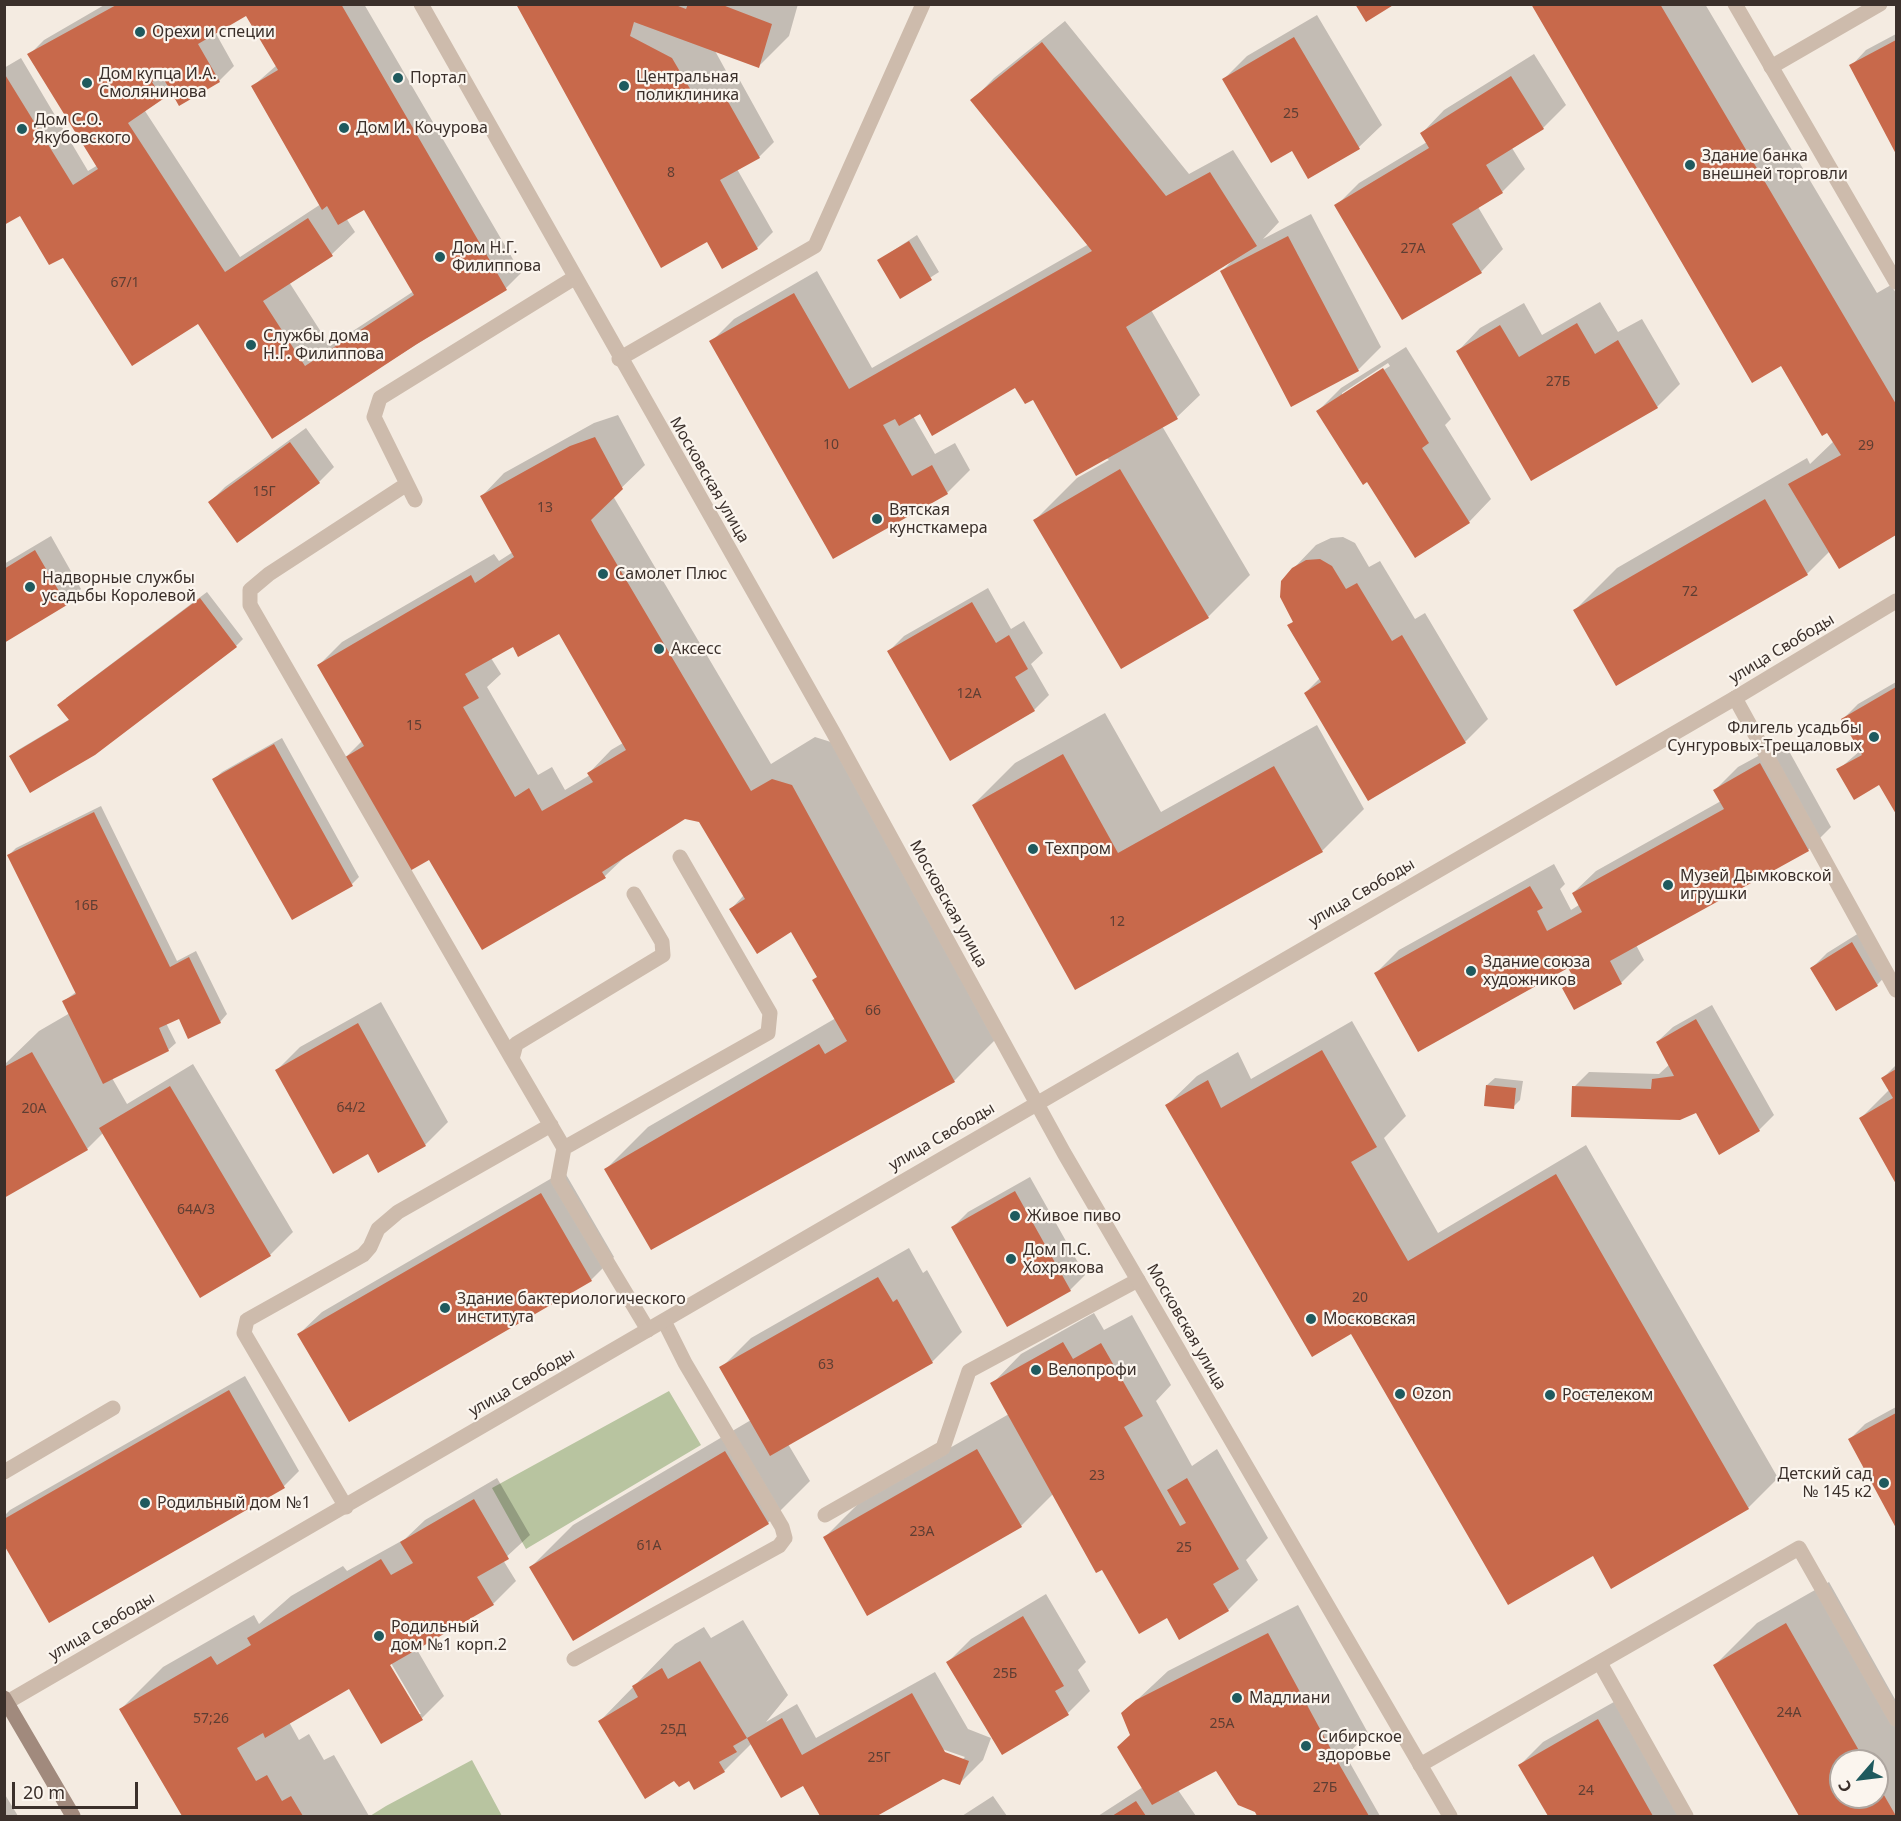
<!DOCTYPE html>
<meta charset="utf-8">
<style>
body{margin:0}
#map{position:relative;width:1901px;height:1821px;overflow:hidden;background:#f4ebe1;font-family:"Noto Sans",sans-serif}
canvas{display:block}
.frame{position:absolute;inset:0;border:6px solid #3b302b;pointer-events:none}
.north{position:absolute;left:1829px;top:1749px;width:60px;height:60px;box-sizing:border-box;background:#fbf5ee;border:2px solid #aea6a0;border-radius:50%;rotate:242deg;font-size:16px;font-weight:700;line-height:24px;text-align:center;color:#3b302b}
.north::after{content:'';display:block;margin:auto;width:21px;height:27px;background:#1f5a5e;clip-path:polygon(50% 0,100% 100%,50% 72%,0 100%)}
.scale{position:absolute;left:12px;top:1782px;width:126px;height:27px;box-sizing:border-box;border:3px solid #3b302b;border-top:0;padding-left:8px;font-size:18px;line-height:21px;white-space:nowrap;color:#3b302b;-webkit-text-stroke:4px #fbf5ee;paint-order:stroke}
</style>
<div id="map">
<canvas width="1901" height="1821"></canvas>
<div class="frame"></div>
<div class="north">С</div>
<div class="scale">20 m</div>
</div>
<script>
const ctx = document.querySelector('canvas').getContext('2d');
ctx.lineJoin = 'round';
function fillPath(path, color) {
  ctx.fillStyle = color;
  ctx.fill(path, 'evenodd');
}
function toPath(rows) {
  const path = new Path2D();
  for (const r of rows) {
    path.moveTo(r[0], r[1]);
    for (let i = 2; i < r.length; i += 2) path.lineTo(r[i], r[i + 1]);
  }
  return path;
}
function trace(path, color, width, dash) {
  ctx.strokeStyle = color;
  ctx.lineWidth = width;
  ctx.lineCap = dash ? 'butt' : 'round';
  ctx.setLineDash(dash || []);
  ctx.stroke(path);
}
function label(font, color, halo, rows, align = 'center') {
  ctx.font = font + ' "Noto Sans",sans-serif';
  ctx.lineWidth = 4.5;
  ctx.setLineDash([]);
  ctx.textBaseline = 'middle';
  ctx.strokeStyle = halo;
  ctx.fillStyle = color;
  for (const [text, x, y, turn = 0] of rows) {
    ctx.save();
    ctx.translate(x, y);
    ctx.rotate((+turn || 0) * Math.PI / 180);
    ctx.textAlign = isNaN(turn) ? turn : align;
    if (halo) ctx.strokeText(text, 0, 0);
    ctx.fillText(text, 0, 0);
    ctx.restore();
  }
}
const green = toPath([
 [669,1391,701,1445,526,1549,492,1488],
 [472,1760,502,1816,370,1816,386,1806]
]);
const shadow = toPath([
 [106,4,364,4,521,273,506,288,328,400,198,322,64,256,21,214,4,223,4,68,21,58,88,171,98,165,29,55,44,40],
 [247,14,277,65,253,86,321,204,240,257,145,111,171,89,180,104,219,81,234,66,215,32],
 [365,207,414,291,330,346,289,282,332,254,355,232,346,218],
 [517,4,798,4,789,36,759,66,714,49,731,80,738,77,774,142,759,157,737,169,773,232,757,248,722,267,708,240],
 [1532,4,1705,4,1877,293,1891,285,1896,293,1896,534,1840,567,1830,551,1807,574,1575,610,1617,568,1807,458,1810,464,1834,441],
 [1317,15,1382,125,1359,147,1308,177,1292,149,1224,79,1247,56],
 [1065,21,1189,174,1233,150,1279,222,1263,239,1311,214,1381,347,1358,370,1222,271,1232,261,1151,310,1200,395,1177,417,1162,426,1250,575,1208,617,1035,520,1077,478,1109,460,1034,398,1016,386,913,416,935,454,955,443,970,470,947,493,834,557,711,342,734,319,817,271,872,368,1089,244,972,101,994,78],
 [1896,34,1896,151,1851,66,1866,50],
 [1534,54,1566,105,1543,128,1512,148,1525,169,1502,192,1478,207,1503,249,1481,272,1336,206,1359,183,1427,142,1422,133,1444,110],
 [917,235,939,272,900,297,879,260],
 [1600,302,1618,332,1642,319,1680,384,1657,407,1458,351,1480,328,1524,303,1542,335],
 [1406,347,1451,419,1445,425,1491,499,1469,522,1367,480,1318,411,1341,388],
 [1388,363,1390,366,1342,396,1342,393],
 [618,415,645,465,613,496,771,764,815,737,834,743,996,1039,954,1081,652,1248,606,1169,648,1127,836,1018,818,976,791,930,731,909,744,895,700,821,685,818,627,855,605,876,482,948,430,858,344,759,363,740,319,665,342,642,494,554,499,561,513,552,482,496,504,473,594,423],
 [559,632,623,743,611,750,589,773,590,775,565,790,552,767,538,775,487,687,501,674,491,658,513,645],
 [306,428,334,467,319,482,210,502,225,487],
 [51,536,81,589,66,604,4,641,4,564],
 [1343,537,1355,543,1369,567,1380,561,1415,619,1425,613,1488,719,1465,742,1305,693,1320,678,1289,626,1294,621,1293,569,1316,545,1331,538],
 [988,588,1011,629,1024,621,1043,653,1031,664,1049,695,1034,710,889,651,904,636],
 [207,592,243,639,236,646,10,757,18,750,70,719,66,698],
 [1896,682,1896,811,1880,783,1838,770,1861,750,1843,719,1858,704],
 [1105,713,1161,812,1317,725,1364,809,1322,851,1076,988,973,805,1015,763],
 [282,738,359,877,352,884,214,779,222,772],
 [1784,742,1831,827,1808,850,1636,945,1644,960,1621,983,1564,988,1575,977,1569,966,1376,973,1399,950,1554,864,1565,884,1560,889,1571,910,1579,905,1573,893,1596,871,1721,801,1715,790,1738,767],
 [101,806,177,961,196,951,227,1014,220,1022,179,1017,166,1023,176,1043,168,1050,112,1078,127,1104,193,1064,293,1232,270,1255,104,1132,87,1149,4,1196,4,1065,39,1031,70,1013,64,1001,76,992,9,855,16,848],
 [1867,928,1892,969,1877,985,1812,968,1827,953],
 [381,1002,448,1122,425,1145,369,1152,277,1070,300,1047],
 [1712,1005,1774,1115,1759,1130,1696,1111,1574,1087,1589,1072,1659,1074,1670,1064,1657,1042,1673,1027],
 [1352,1021,1406,1116,1384,1138,1438,1233,1586,1145,1778,1478,1748,1508,1612,1587,1593,1554,1352,1332,1167,1105,1197,1076,1238,1052,1251,1079],
 [1896,1065,1896,1181,1861,1118,1889,1090,1883,1078],
 [1495,1078,1523,1081,1520,1100,1513,1107,1487,1085],
 [564,1171,614,1257,591,1280,299,1334,322,1312],
 [1030,1177,1085,1275,1070,1290,953,1227,968,1212],
 [909,1248,923,1273,927,1270,962,1332,932,1362,788,1444,810,1481,768,1523,531,1567,573,1525,751,1420,721,1368,751,1338],
 [1094,1313,1104,1330,1132,1315,1171,1385,1156,1401,1192,1466,1217,1449,1268,1538,1246,1560,1258,1580,1228,1610,1167,1616,1103,1568,1053,1494,1021,1526,824,1538,866,1496,1009,1414,992,1384,1021,1354],
 [245,1376,299,1471,284,1486,4,1542,4,1516,10,1510],
 [1896,1407,1896,1525,1850,1439,1865,1424],
 [497,1478,530,1535,503,1560,516,1581,493,1604,416,1648,444,1696,422,1718,349,1687,289,1722,299,1740,309,1734,324,1760,334,1755,369,1816,183,1816,121,1709,163,1667,254,1615,259,1624,291,1596,343,1566,347,1571,405,1539,425,1520],
 [388,1658,421,1714,417,1714,385,1660],
 [1829,1582,1896,1701,1896,1816,1801,1816,1715,1665,1757,1623],
 [1841,1761,1877,1761,1877,1797,1841,1797],
 [1046,1594,1086,1662,1078,1670,1090,1691,1068,1713,948,1662,971,1639],
 [1298,1605,1368,1733,1346,1756,1380,1816,1259,1816,1216,1769,1178,1790,1196,1816,1098,1816,1143,1787,1132,1735,1123,1713,1168,1671],
 [743,1620,788,1695,766,1722,797,1704,816,1738,935,1672,968,1729,991,1738,983,1760,960,1783,943,1777,874,1816,822,1816,803,1783,752,1743,724,1771,689,1779,675,1779,600,1721,675,1644,704,1627,711,1638],
 [939,1748,965,1757,962,1760,938,1751],
 [1621,1698,1689,1816,1550,1816,1520,1765,1543,1742],
 [4,1793,18,1816,4,1816],
 [993,1796,1007,1816,962,1816]
]);
const building = toPath([
 [118,4,341,4,507,290,417,344,272,439,198,324,132,366,63,258,49,265,20,216,4,225,4,73,73,185,98,169,27,54],
 [246,16,278,70,251,86,322,210,327,206,338,225,364,210,414,295,305,366,263,301,333,256,308,218,225,272,128,123,163,99,152,82,162,76,179,106,220,82,198,44],
 [516,4,673,4,686,9,688,4,720,4,772,24,759,68,634,22,630,36,672,58,699,104,722,91,760,158,720,180,758,249,722,269,707,242,661,268],
 [1355,4,1395,4,1366,22],
 [1531,4,1660,4,1896,404,1896,535,1839,569,1788,484,1841,455,1827,433,1822,436,1781,366,1752,383],
 [1294,37,1360,149,1308,179,1292,151,1271,163,1222,79],
 [1896,40,1896,154,1849,65],
 [1042,42,1166,196,1210,172,1257,246,1126,327,1178,419,1076,476,1033,400,1025,404,1015,388,932,436,920,414,899,426,895,419,883,425,912,476,932,465,948,494,833,559,709,341,794,293,849,389,1092,251,970,100],
 [1511,76,1544,129,1486,165,1503,193,1452,224,1482,273,1402,320,1334,205,1429,148,1420,133],
 [1288,236,1359,371,1291,407,1220,271],
 [909,241,932,280,900,299,877,260],
 [1577,323,1595,354,1618,340,1658,408,1531,481,1456,351,1500,325,1519,357],
 [1383,368,1429,443,1422,448,1470,523,1415,558,1367,482,1363,485,1316,411],
 [595,437,623,489,591,520,596,529,751,791,772,779,792,785,955,1082,651,1250,604,1169,819,1044,825,1054,847,1041,812,980,817,977,791,932,757,954,729,909,745,899,699,822,685,819,602,872,606,878,482,950,429,860,408,872,342,759,364,746,317,665,471,575,475,583,514,557,480,496,570,446],
 [559,634,626,750,587,773,593,782,542,811,529,788,515,797,463,707,479,698,465,674,513,647,518,657],
 [290,442,320,483,237,543,208,502],
 [1120,469,1209,618,1121,669,1033,520],
 [1765,499,1808,575,1616,686,1573,610],
 [35,550,67,605,4,643,4,569],
 [1320,559,1332,566,1346,589,1357,583,1392,641,1402,635,1466,743,1368,801,1304,693,1321,682,1287,625,1293,622,1280,597,1281,581,1292,568,1306,560],
 [200,598,237,647,95,755,30,793,9,756,69,720,57,705],
 [972,602,996,643,1009,635,1028,669,1015,677,1035,711,950,761,887,651],
 [1896,687,1896,814,1879,785,1854,800,1836,769,1862,755,1841,719],
 [274,744,353,886,292,920,212,779],
 [1063,754,1118,853,1274,766,1323,852,1075,990,972,805],
 [1760,763,1809,851,1610,961,1622,984,1574,1010,1562,988,1575,980,1568,968,1418,1052,1374,973,1530,886,1543,908,1537,911,1547,931,1582,912,1572,893,1724,809,1713,790],
 [94,812,170,967,189,957,221,1023,188,1039,179,1019,159,1028,169,1051,103,1084,62,1001,76,994,7,855],
 [1852,942,1878,986,1836,1011,1810,968],
 [1696,1019,1760,1131,1719,1155,1696,1113,1680,1120,1571,1117,1572,1086,1651,1089,1652,1079,1674,1076,1656,1042],
 [358,1023,426,1146,378,1173,368,1154,333,1174,275,1070],
 [1322,1050,1377,1147,1351,1162,1408,1261,1556,1174,1749,1509,1611,1589,1593,1556,1508,1605,1351,1334,1312,1357,1165,1105,1208,1080,1221,1108],
 [32,1052,88,1150,4,1198,4,1067],
 [1896,1069,1896,1184,1859,1118,1893,1098,1881,1078],
 [1486,1085,1516,1088,1514,1109,1484,1106],
 [170,1086,271,1256,200,1298,99,1128],
 [1015,1191,1071,1291,1007,1327,951,1227],
 [541,1193,592,1281,349,1422,297,1334],
 [878,1277,893,1302,897,1299,933,1363,770,1456,719,1367],
 [1063,1342,1073,1359,1101,1343,1143,1416,1124,1427,1180,1526,1186,1523,1167,1490,1187,1478,1239,1569,1213,1584,1229,1611,1179,1640,1167,1618,1139,1634,1102,1570,1096,1573,990,1383],
 [229,1390,285,1488,49,1623,4,1545,4,1519],
 [1896,1413,1896,1528,1848,1439],
 [977,1449,1022,1527,867,1616,823,1537],
 [725,1451,769,1524,573,1641,529,1567],
 [474,1499,509,1559,477,1577,494,1605,390,1665,423,1720,381,1744,349,1689,265,1738,263,1733,237,1748,256,1781,267,1775,282,1801,291,1796,303,1816,182,1816,119,1709,211,1656,217,1665,251,1645,247,1638,381,1559,391,1575,413,1563,400,1542],
 [1023,1616,1064,1686,1055,1691,1069,1715,1002,1755,946,1662],
 [1786,1623,1865,1761,1841,1761,1841,1797,1877,1797,1877,1783,1896,1816,1799,1816,1713,1665],
 [1268,1633,1339,1764,1369,1816,1257,1816,1255,1812,1238,1805,1216,1771,1152,1805,1117,1747,1130,1735,1121,1713,1136,1700],
 [700,1661,747,1738,733,1746,737,1752,719,1762,725,1772,694,1790,689,1781,679,1787,674,1781,645,1799,598,1721,638,1697,632,1686,662,1668,668,1679],
 [912,1693,945,1752,969,1761,960,1785,943,1779,877,1816,820,1816,803,1786,781,1798,747,1738,782,1718,802,1755],
 [1598,1719,1653,1816,1548,1816,1518,1765],
 [1136,1801,1146,1816,1112,1816]
]);
const service = toPath([
 [1771,67,1880,4],
 [619,359,815,246,923,4],
 [407,484,269,574,250,590,250,605,512,1059],
 [415,500,374,417,380,398,574,278],
 [1735,698,1896,990],
 [564,1148,512,1059,516,1044,663,955,662,942,634,894],
 [648,1330,558,1180,564,1148,768,1033,770,1013,680,857],
 [4,1472,113,1408],
 [346,1507,244,1333,247,1320,363,1255,370,1247,378,1229,398,1212,551,1125],
 [825,1515,943,1448,969,1371,1138,1280],
 [574,1659,779,1546,785,1538,782,1527,685,1363,664,1321],
 [1600,1663,1686,1816],
 [1420,1765,1799,1548,1896,1719]
]);
const minor = toPath([
 [421,4,833,732,1064,1153,1450,1816],
 [1735,4,1896,282],
 [4,1704,1735,698,1896,601]
]);
const secondary = toPath([
 [4,1698,73,1816]
]);
const markers = [
 [140,32,6,"#1f5a5e"],
 [398,78,6,"#1f5a5e"],
 [87,83,6,"#1f5a5e"],
 [624,86,6,"#1f5a5e"],
 [344,128,6,"#1f5a5e"],
 [22,129,6,"#1f5a5e"],
 [1690,165,6,"#1f5a5e"],
 [440,257,6,"#1f5a5e"],
 [251,345,6,"#1f5a5e"],
 [877,519,6,"#1f5a5e"],
 [603,574,6,"#1f5a5e"],
 [30,587,6,"#1f5a5e"],
 [659,649,6,"#1f5a5e"],
 [1874,737,6,"#1f5a5e"],
 [1033,849,6,"#1f5a5e"],
 [1668,885,6,"#1f5a5e"],
 [1471,971,6,"#1f5a5e"],
 [1015,1216,6,"#1f5a5e"],
 [1011,1259,6,"#1f5a5e"],
 [445,1308,6,"#1f5a5e"],
 [1311,1319,6,"#1f5a5e"],
 [1036,1370,6,"#1f5a5e"],
 [1400,1394,6,"#1f5a5e"],
 [1550,1395,6,"#1f5a5e"],
 [1884,1483,6,"#1f5a5e"],
 [145,1503,6,"#1f5a5e"],
 [379,1636,6,"#1f5a5e"],
 [1237,1698,6,"#1f5a5e"],
 [1306,1746,6,"#1f5a5e"]
];
const numberNames = [
 ["25",1291,114],
 ["8",671,173],
 ["27А",1413,249],
 ["67/1",125,283],
 ["27Б",1558,382],
 ["10",831,445],
 ["29",1866,446],
 ["15Г",264,492],
 ["13",545,508],
 ["72",1690,592],
 ["12А",969,694],
 ["15",414,726],
 ["16Б",86,906],
 ["12",1117,922],
 ["66",873,1011],
 ["64/2",351,1108],
 ["20А",34,1109],
 ["64А/3",196,1210],
 ["20",1360,1298],
 ["63",826,1365],
 ["23",1097,1476],
 ["23А",922,1532],
 ["61А",649,1546],
 ["25",1184,1548],
 ["25Б",1005,1674],
 ["24А",1789,1713],
 ["57;26",211,1719],
 ["25А",1222,1724],
 ["25Д",673,1730],
 ["25Г",879,1758],
 ["27Б",1325,1788],
 ["24",1586,1791]
];
const poiNames = [
 ["Орехи и специи",152,32],
 ["Дом купца И.А.",99,74],
 ["Смолянинова",99,92],
 ["Центральная",636,77],
 ["поликлиника",636,95],
 ["Портал",410,78],
 ["Дом С.О.",34,120],
 ["Якубовского",34,138],
 ["Дом И. Кочурова",356,128],
 ["Здание банка",1702,156],
 ["внешней торговли",1702,174],
 ["Дом Н.Г.",452,248],
 ["Филиппова",452,266],
 ["Службы дома",263,336],
 ["Н.Г. Филиппова",263,354],
 ["Вятская",889,510],
 ["кунсткамера",889,528],
 ["Самолет Плюс",615,574],
 ["Надворные службы",42,578],
 ["усадьбы Королевой",42,596],
 ["Аксесс",671,649],
 ["Флигель усадьбы",1862,728,"right"],
 ["Сунгуровых-Трещаловых",1862,746,"right"],
 ["Техпром",1045,849],
 ["Музей Дымковской",1680,876],
 ["игрушки",1680,894],
 ["Здание союза",1483,962],
 ["художников",1483,980],
 ["Живое пиво",1027,1216],
 ["Дом П.С.",1023,1250],
 ["Хохрякова",1023,1268],
 ["Здание бактериологического",457,1299],
 ["института",457,1317],
 ["Московская",1323,1319],
 ["Велопрофи",1048,1370],
 ["Ozon",1412,1394],
 ["Ростелеком",1562,1395],
 ["Детский сад",1872,1474,"right"],
 ["№ 145 к2",1872,1492,"right"],
 ["Родильный дом №1",157,1503],
 ["Родильный",391,1627],
 ["дом №1 корп.2",391,1645],
 ["Мадлиани",1249,1698],
 ["Сибирское",1318,1737],
 ["здоровье",1318,1755]
];
const streetNames = [
 ["Московская улица",709,480,60],
 ["улица Свободы",1782,649,-31],
 ["улица Свободы",1362,893,-30],
 ["Московская улица",948,904,61],
 ["улица Свободы",942,1137,-30],
 ["Московская улица",1186,1327,60],
 ["улица Свободы",522,1383,-30],
 ["улица Свободы",102,1627,-30]
];
fillPath(green, '#b8c4a0');
fillPath(shadow, '#0003');
fillPath(building, '#c8694b');
trace(service, '#cdbbac', 15);
trace(minor, '#cdbbac', 15);
trace(secondary, '#a18a7d', 15);
for (const [x, y, r, color] of markers) {
  const dot = new Path2D();
  dot.arc(x, y, r, 0, 2 * Math.PI);
  ctx.fillStyle = color;
  ctx.fill(dot);
  trace(dot, '#fbf5ee', 2);
}
label('14px', '#5e3e33', null, numberNames);
label('16px', '#3b302b', '#fbf5ee', poiNames, 'left');
label('16px', '#3b302b', '#fbf5ee', streetNames);
</script>
